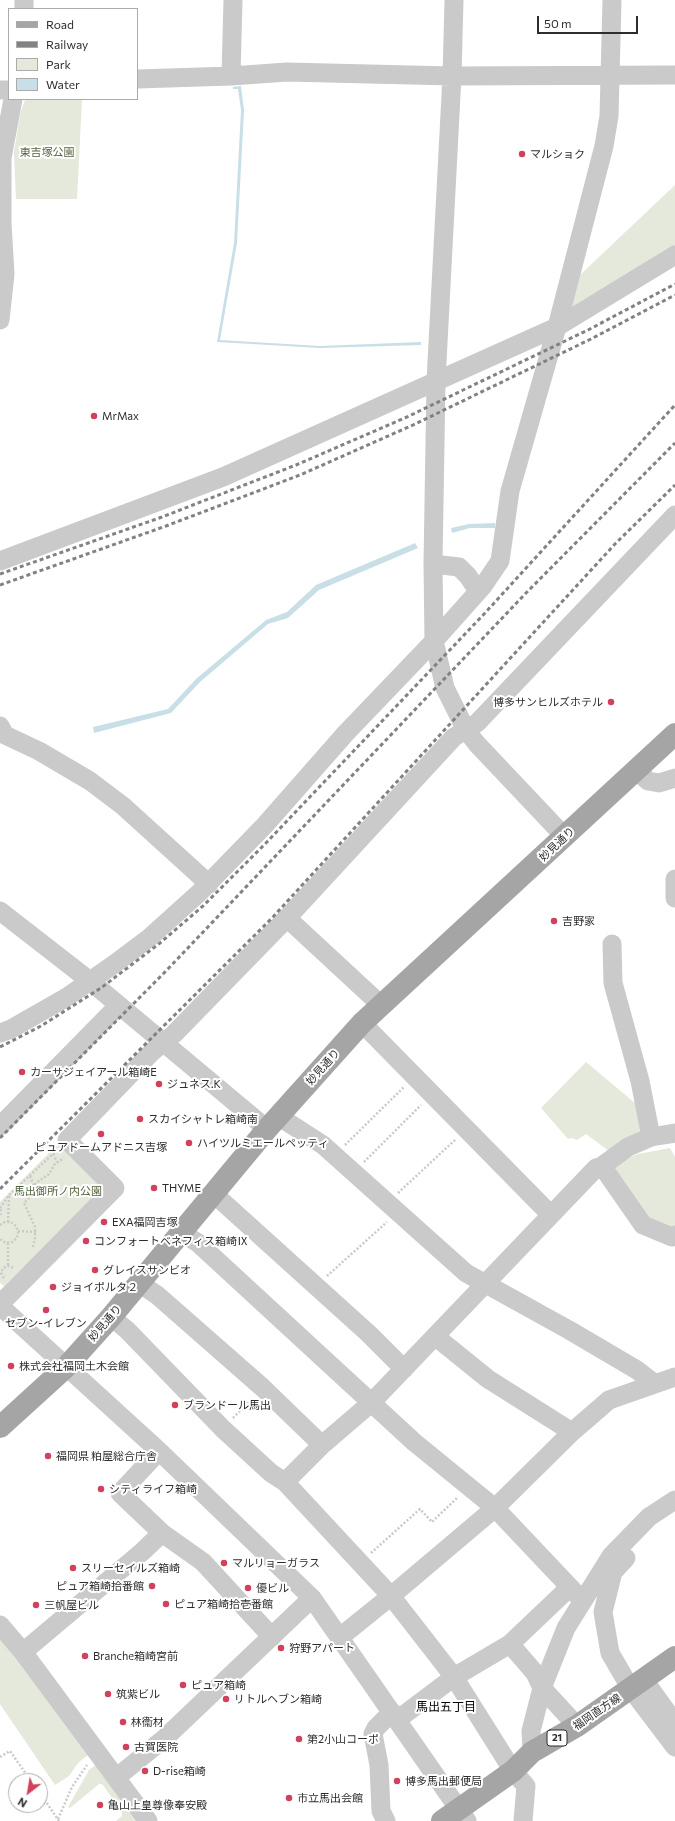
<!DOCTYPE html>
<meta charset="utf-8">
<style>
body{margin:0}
#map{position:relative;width:675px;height:1821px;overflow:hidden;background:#fff;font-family:Commissioner,sans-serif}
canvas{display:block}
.legend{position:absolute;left:8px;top:8px;width:130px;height:92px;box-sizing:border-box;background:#fff;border:1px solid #ababab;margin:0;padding:5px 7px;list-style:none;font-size:12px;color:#2d2d2d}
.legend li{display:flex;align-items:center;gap:8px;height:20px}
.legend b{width:20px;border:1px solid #ababab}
.north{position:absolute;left:8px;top:1773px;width:40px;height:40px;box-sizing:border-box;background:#fff;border:1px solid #ababab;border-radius:50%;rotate:211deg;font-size:11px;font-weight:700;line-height:16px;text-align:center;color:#2d2d2d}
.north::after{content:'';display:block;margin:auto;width:14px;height:18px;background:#d2415c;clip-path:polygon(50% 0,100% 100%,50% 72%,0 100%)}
.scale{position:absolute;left:537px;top:16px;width:101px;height:18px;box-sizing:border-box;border:2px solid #2d2d2d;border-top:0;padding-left:5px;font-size:12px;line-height:14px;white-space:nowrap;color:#2d2d2d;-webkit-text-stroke:3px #fff;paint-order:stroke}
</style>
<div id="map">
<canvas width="675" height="1821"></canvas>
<ul class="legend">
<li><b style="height:5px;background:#a5a5a5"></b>Road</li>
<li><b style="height:5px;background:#828282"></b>Railway</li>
<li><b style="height:11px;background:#e4e9dc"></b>Park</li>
<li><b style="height:11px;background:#c9dfe7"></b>Water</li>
</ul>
<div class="north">N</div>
<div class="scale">50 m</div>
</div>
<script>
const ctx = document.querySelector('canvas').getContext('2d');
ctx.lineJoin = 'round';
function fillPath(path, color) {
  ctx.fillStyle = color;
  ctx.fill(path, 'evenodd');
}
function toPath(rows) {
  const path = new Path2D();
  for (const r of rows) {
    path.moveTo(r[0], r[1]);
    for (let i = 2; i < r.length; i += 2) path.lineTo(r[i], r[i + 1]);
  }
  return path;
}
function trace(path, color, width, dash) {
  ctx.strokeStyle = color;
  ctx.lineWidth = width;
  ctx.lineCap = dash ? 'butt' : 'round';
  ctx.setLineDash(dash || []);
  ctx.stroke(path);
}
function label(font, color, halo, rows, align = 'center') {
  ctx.font = font + ' Commissioner,"Noto Sans JP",sans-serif';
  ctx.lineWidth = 4;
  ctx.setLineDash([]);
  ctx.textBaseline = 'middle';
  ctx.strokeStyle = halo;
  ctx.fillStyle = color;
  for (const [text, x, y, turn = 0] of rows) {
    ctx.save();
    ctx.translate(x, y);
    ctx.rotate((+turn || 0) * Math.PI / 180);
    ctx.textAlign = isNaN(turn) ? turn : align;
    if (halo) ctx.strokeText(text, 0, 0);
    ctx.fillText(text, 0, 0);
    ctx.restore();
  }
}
const green = toPath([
 [82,99,77,199,16,199,14,152,20,114,25,100],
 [675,185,675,249,571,310,580,275],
 [586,1062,641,1108,642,1135,613,1154,586,1134,577,1140,572,1138,568,1139,541,1108],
 [60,1142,104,1187,4,1286,0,1283,0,1202],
 [670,1148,675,1157,675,1230,645,1222,609,1170,618,1162,638,1154],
 [0,1634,88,1752,88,1755,78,1763,69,1776,55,1785,0,1704],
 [97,1764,137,1821,116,1821,122,1816,121,1810,102,1784,99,1784,70,1808,68,1807,89,1770]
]);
const water = toPath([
 [241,86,244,110,237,243,220,340,320,346,421,342,421,345,320,348,217,342,234,243,241,110,238,89,233,89,233,87],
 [495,523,495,528,470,528,452,533,451,528,469,524],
 [415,543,418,548,319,590,288,618,268,624,200,682,171,713,94,733,93,727,168,709,196,679,266,620,287,612,316,585]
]);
const path = toPath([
 [345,1145,404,1087],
 [53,1154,57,1162],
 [364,1162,421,1105],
 [30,1176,34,1186],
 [398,1193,456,1139],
 [0,1208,9,1195,57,1150],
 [0,1215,1,1208],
 [8,1222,9,1196],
 [0,1225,5,1222,11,1222,16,1226,18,1232,17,1238,12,1242,6,1243,0,1239],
 [18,1231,36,1232],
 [8,1243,8,1266],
 [33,1247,35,1237,35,1227,24,1203,28,1199,36,1183,49,1174,55,1164,64,1158],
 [327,1276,387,1222],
 [4,1278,1,1273,3,1268,8,1266,14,1268],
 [233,1418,252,1399],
 [371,1553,420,1509,432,1522,458,1497],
 [0,1757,10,1751,31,1781],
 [40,1793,59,1821],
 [58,1819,72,1787,87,1765]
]);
const minor = toPath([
 [24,0,24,9],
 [454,0,452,76,436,381,433,564,434,641,445,688,466,730,477,744,565,837],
 [231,76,233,0],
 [137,79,231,76,287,72,452,76,675,75],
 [0,90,9,90],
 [0,320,5,274,2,223,2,158,13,99],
 [0,561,223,477,557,327,675,255],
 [433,564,459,567,468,576,478,591],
 [0,726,5,735,39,751,90,781,123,806,209,884],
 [636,770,648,781,659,783,675,778],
 [675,879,675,898],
 [0,911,90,981,267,1129],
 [287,918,381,1005],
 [612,944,613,983,640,1081,651,1137],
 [362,1023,550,1214],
 [0,1033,11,1029,67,997,113,965,149,938,199,893,265,825,345,734,434,641,483,586,500,561,510,491,557,327,604,146,609,116,612,0],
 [278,1116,323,1145,466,1273,569,1330,637,1370,655,1384],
 [0,1126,119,1005],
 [602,1166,643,1225,672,1237,675,1235],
 [214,1194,369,1334,404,1369],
 [181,1232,198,1243,414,1442,495,1508,582,1600],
 [139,1283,157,1295,263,1388,322,1445],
 [0,1304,115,1188,67,1140,152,1052,174,1034,287,918,454,737,477,723,675,515],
 [0,1306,159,1451,312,1598,467,1821],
 [111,1317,127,1330,223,1429,271,1473,285,1482,391,1596,454,1677,513,1771,526,1786,523,1821],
 [436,1337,488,1379,572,1432],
 [285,1482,322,1445,371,1403,596,1168,602,1166,628,1147,651,1137,675,1133],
 [162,1533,203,1562,272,1637],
 [626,1558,613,1572,603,1612,610,1653,631,1689,675,1747],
 [0,1625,23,1652,148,1821],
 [339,1638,391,1596,495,1508,572,1432,609,1400,675,1377],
 [510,1644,535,1673,542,1688,577,1726],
 [23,1652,142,1552,162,1533,120,1493,159,1451],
 [644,1680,675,1723],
 [397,1720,454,1677,510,1644,570,1587],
 [532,1752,531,1731,542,1688,566,1628,611,1556,649,1517,675,1500],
 [116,1778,166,1737,312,1598],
 [386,1821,381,1811,379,1765,373,1734,376,1728,392,1712]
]);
const major = toPath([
 [0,1427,66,1367,111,1317,267,1129,362,1023,675,734],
 [442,1821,513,1771,532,1752,577,1726,675,1657]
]);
const rail = toPath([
 [0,574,162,517,296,465,407,417,588,330,675,284],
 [0,585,166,526,300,475,413,425,591,339,675,295],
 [0,1047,41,1026,101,988,160,943,203,906,266,843,485,613,675,405],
 [0,1138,165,972,527,592,675,443],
 [0,1189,272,918,615,544,675,485]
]);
const markers = [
 [522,154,4,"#d2415c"],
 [94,416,4,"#d2415c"],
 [611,702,4,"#d2415c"],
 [554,921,4,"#d2415c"],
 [22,1072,4,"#d2415c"],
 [159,1084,4,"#d2415c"],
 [140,1119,4,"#d2415c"],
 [101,1134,4,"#d2415c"],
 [189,1143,4,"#d2415c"],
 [154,1188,4,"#d2415c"],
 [104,1222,4,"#d2415c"],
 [86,1241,4,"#d2415c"],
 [95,1270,4,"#d2415c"],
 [53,1287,4,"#d2415c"],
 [46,1310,4,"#d2415c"],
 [11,1366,4,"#d2415c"],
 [175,1405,4,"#d2415c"],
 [48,1456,4,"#d2415c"],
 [101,1489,4,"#d2415c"],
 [224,1563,4,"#d2415c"],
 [73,1568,4,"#d2415c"],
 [152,1586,4,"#d2415c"],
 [248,1588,4,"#d2415c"],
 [166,1604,4,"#d2415c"],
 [36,1605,4,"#d2415c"],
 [281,1648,4,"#d2415c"],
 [85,1656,4,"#d2415c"],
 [183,1685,4,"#d2415c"],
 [108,1694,4,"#d2415c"],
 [226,1699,4,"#d2415c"],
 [123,1722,4,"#d2415c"],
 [299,1739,4,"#d2415c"],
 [126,1747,4,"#d2415c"],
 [145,1771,4,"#d2415c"],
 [397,1781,4,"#d2415c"],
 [289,1798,4,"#d2415c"],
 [100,1805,4,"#d2415c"]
];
const shields = [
 [557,1738,20]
];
const shieldNames = [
 ["21",557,1738]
];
const parkNames = [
 ["東吉塚公園",47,152],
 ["馬出御所ノ内公園",58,1191]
];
const poiNames = [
 ["マルショク",530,154],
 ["MrMax",102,416],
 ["博多サンヒルズホテル",603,702,"right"],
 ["吉野家",562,921],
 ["カーサジェイアール箱崎E",30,1072],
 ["ジュネス.K",167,1084],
 ["スカイシャトレ箱崎南",148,1119],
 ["ハイツルミエールペッティ",197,1143],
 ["ピュアドームアドニス吉塚",101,1147,"center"],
 ["THYME",162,1188],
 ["EXA福岡吉塚",112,1222],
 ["コンフォートベネフィス箱崎Ⅸ",94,1241],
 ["グレイスサンビオ",103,1270],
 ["ジョイポルタ２",61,1287],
 ["セブン-イレブン",46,1323,"center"],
 ["株式会社福岡土木会館",19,1366],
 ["ブランドール馬出",183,1405],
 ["福岡県 粕屋総合庁舎",56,1456],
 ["シティライフ箱崎",109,1489],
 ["マルリョーガラス",232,1563],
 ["スリーセイルズ箱崎",81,1568],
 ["ピュア箱崎拾番館",144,1586,"right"],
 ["優ビル",256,1588],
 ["ピュア箱崎拾壱番館",174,1604],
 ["三帆屋ビル",44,1605],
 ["狩野アパート",289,1648],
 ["Branche箱崎宮前",93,1656],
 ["ピュア箱崎",191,1685],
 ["筑紫ビル",116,1694],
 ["リトルヘブン箱崎",234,1699],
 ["林衞材",131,1722],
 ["第2小山コーポ",307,1739],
 ["古賀医院",134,1747],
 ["D-rise箱崎",153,1771],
 ["博多馬出郵便局",405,1781],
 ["市立馬出会館",297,1798],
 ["亀山上皇尊像奉安殿",108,1805]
];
const streetNames = [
 ["妙見通り",557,844,-43],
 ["妙見通り",323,1067,-48],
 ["妙見通り",105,1323,-49],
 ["福岡直方線",597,1712,-34]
];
const neighbourhoodNames = [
 ["馬出五丁目",446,1707]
];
fillPath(green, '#e4e9dc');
fillPath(water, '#c9dfe7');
trace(path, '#cacaca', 2.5, [2, 2]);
trace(minor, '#cacaca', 19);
trace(major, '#a5a5a5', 22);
trace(rail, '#828282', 3, [4, 3]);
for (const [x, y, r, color] of markers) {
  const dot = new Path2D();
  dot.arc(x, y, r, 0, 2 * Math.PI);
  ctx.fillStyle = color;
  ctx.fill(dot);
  trace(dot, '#fff', 1.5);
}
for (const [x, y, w] of shields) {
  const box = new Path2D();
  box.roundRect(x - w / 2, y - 8, w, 16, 3);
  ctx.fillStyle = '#fff';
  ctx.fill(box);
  trace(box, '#2d2d2d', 1);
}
label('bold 10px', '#2d2d2d', null, shieldNames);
label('11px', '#54633f', '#fff', parkNames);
label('11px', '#2d2d2d', '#fff', poiNames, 'left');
label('11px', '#2d2d2d', '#fff', streetNames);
label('12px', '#000', '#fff', neighbourhoodNames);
</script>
